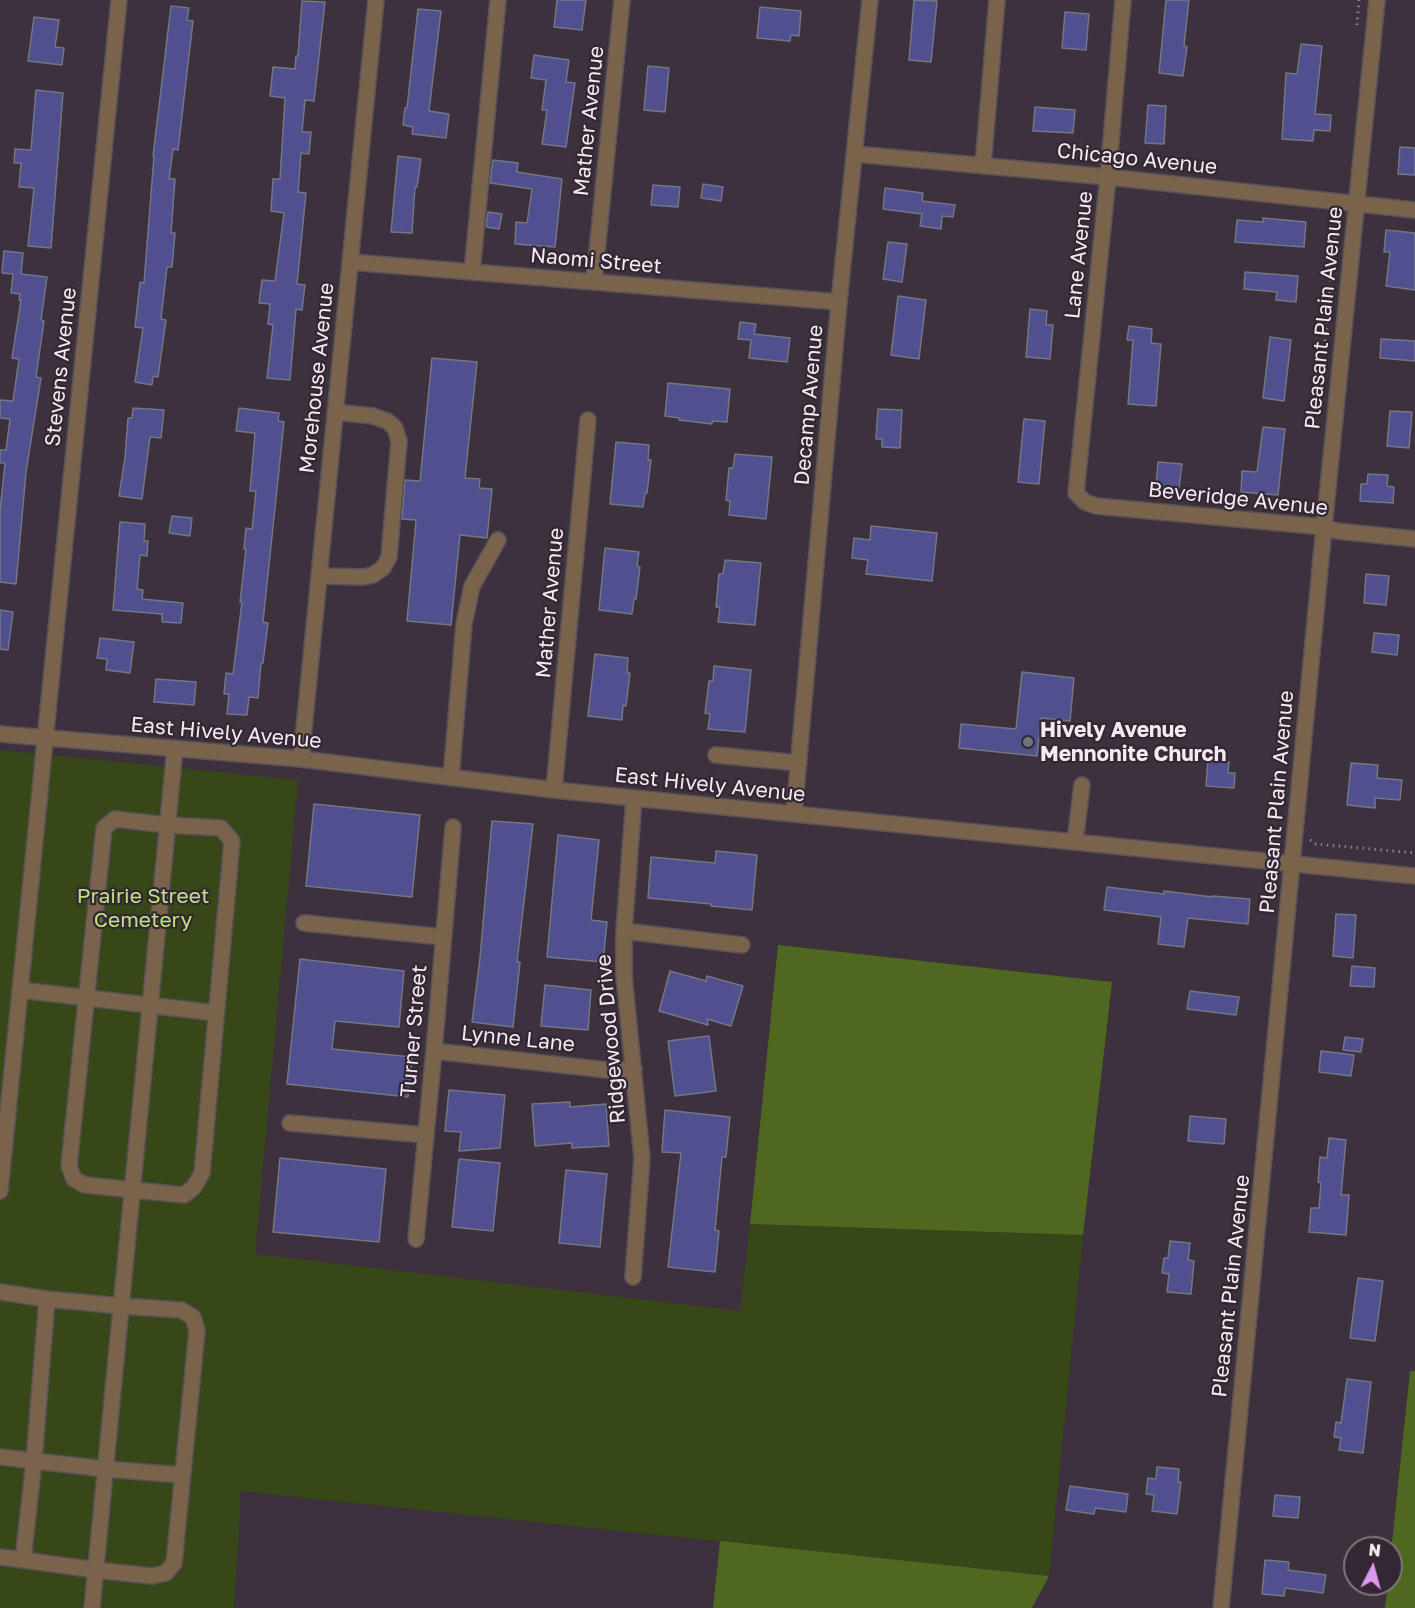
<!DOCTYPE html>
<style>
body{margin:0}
#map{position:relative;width:1415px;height:1608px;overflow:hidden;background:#3c313d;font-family:"Golos Text",sans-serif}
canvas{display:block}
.north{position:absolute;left:1343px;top:1536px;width:60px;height:60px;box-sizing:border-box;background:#322732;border:2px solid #7f757f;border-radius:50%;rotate:6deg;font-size:16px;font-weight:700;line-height:24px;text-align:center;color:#f3ebf3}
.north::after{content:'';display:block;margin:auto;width:21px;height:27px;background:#df98f1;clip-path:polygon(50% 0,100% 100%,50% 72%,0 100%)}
</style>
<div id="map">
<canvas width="1415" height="1608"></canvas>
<div class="north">N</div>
</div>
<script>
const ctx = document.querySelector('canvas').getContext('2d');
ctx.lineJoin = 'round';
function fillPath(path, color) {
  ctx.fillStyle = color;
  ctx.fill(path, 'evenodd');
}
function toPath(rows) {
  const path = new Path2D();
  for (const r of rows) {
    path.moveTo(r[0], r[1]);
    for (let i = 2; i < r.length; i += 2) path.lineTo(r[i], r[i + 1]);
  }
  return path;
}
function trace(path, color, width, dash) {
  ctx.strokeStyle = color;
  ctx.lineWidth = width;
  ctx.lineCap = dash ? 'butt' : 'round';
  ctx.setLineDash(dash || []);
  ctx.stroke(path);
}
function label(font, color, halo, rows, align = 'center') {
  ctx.font = font + ' "Golos Text",sans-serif';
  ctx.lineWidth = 4.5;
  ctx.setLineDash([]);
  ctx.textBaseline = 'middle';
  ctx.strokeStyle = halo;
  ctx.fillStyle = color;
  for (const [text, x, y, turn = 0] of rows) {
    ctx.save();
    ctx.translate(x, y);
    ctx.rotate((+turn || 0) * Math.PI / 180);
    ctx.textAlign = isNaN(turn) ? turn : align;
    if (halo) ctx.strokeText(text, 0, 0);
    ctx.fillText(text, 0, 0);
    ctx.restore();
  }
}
const green = toPath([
 [0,750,298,780,255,1254,740,1311,750,1224,1083,1235,1049,1576,241,1491,234,1608,0,1608]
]);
const forest = toPath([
 [778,945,1112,982,1083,1235,750,1224],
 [1410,1371,1415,1371,1415,1608,1385,1608,1388,1584,1391,1584,1391,1552],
 [720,1541,1049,1576,1032,1608,713,1608]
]);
const building = toPath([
 [557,0,586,0,582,30,554,27,557,0],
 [914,0,937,1,931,62,909,60,914,0],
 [1166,0,1189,0,1184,46,1187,47,1183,76,1159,73,1166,0],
 [302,1,325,2,314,101,305,100,302,132,311,132,309,154,301,153,298,192,306,193,297,284,305,285,302,310,296,309,290,380,267,378,273,325,268,324,270,304,259,303,262,280,275,281,284,213,271,211,273,179,280,179,285,98,270,96,273,67,295,69,296,56,298,56,302,1],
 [171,6,189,8,187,20,193,21,178,150,173,149,169,179,175,179,171,233,175,233,172,267,167,267,161,319,166,320,158,377,153,376,152,385,135,382,143,328,135,327,140,282,144,283,154,156,153,156,171,6],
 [760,7,801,11,799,36,791,35,790,41,757,38,760,7],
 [418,9,441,11,429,111,449,114,446,138,412,134,413,127,403,125,405,108,407,108,418,9],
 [1065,12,1089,14,1086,50,1062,48,1065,12],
 [34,17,59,20,55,47,64,48,62,65,28,61,34,17],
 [1301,44,1322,46,1315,114,1331,115,1330,131,1314,130,1313,141,1282,139,1286,73,1297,74,1301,44],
 [534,55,569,60,566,82,575,83,566,147,542,144,547,110,542,110,546,80,531,78,534,55],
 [648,66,669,68,665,112,644,110,648,66],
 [36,90,63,93,51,248,28,246,34,188,19,187,21,163,14,163,15,149,31,150,36,90],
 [1148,105,1166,106,1164,144,1145,143,1148,105],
 [1035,107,1075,110,1073,133,1033,131,1035,107],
 [1400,147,1415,148,1415,175,1398,174,1400,147],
 [398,156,421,159,417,187,415,187,412,233,391,232,398,156],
 [493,160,518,163,517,172,562,179,555,247,515,244,516,222,527,223,532,189,490,183,493,160],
 [703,184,723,187,721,201,701,198,703,184],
 [653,185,680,187,678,207,651,205,653,185],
 [885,188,923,193,922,201,955,205,953,217,942,216,941,229,920,226,922,214,883,209,885,188],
 [488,212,502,214,499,229,486,227,488,212],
 [1263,218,1306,222,1304,247,1235,242,1237,220,1263,222,1263,218],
 [1386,230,1415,233,1415,290,1386,286,1390,252,1384,252,1386,230],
 [888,242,907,244,902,282,883,279,888,242],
 [4,251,23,253,21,274,47,277,41,320,44,321,36,377,41,378,26,472,16,584,0,582,0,511,5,463,0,463,0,450,6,450,10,419,0,418,0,400,13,401,19,359,12,358,21,300,19,300,20,294,11,293,13,274,2,273,4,251],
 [1245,272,1298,276,1296,302,1276,300,1277,292,1244,289,1245,272],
 [898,296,926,300,919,359,891,355,898,296],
 [1030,309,1047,311,1046,325,1053,325,1050,359,1026,357,1030,309],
 [740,322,756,324,754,334,790,338,787,362,749,358,751,340,738,339,740,322],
 [1129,326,1152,329,1151,343,1161,344,1156,406,1128,404,1133,340,1127,340,1129,326],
 [1270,337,1291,340,1284,401,1263,398,1270,337],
 [1381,339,1415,341,1415,361,1380,358,1381,339],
 [432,358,477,362,465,478,480,479,479,488,492,489,487,538,460,535,451,625,407,621,416,520,402,519,405,480,420,481,432,358],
 [668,383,730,389,727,422,712,421,712,424,679,420,680,418,665,416,668,383],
 [133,408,164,410,161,438,150,437,142,499,119,496,125,457,128,418,132,418,133,408],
 [239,408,279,413,278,421,284,422,263,622,268,623,263,663,261,663,258,698,249,697,247,715,227,714,229,694,224,694,226,673,233,674,242,602,240,602,246,549,244,549,246,528,252,529,256,491,250,491,255,433,236,431,239,408],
 [878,409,902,410,900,448,882,447,882,439,876,439,878,409],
 [1390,411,1412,412,1409,448,1387,446,1390,411],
 [1024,419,1045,421,1039,484,1018,482,1024,419],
 [1263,427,1285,429,1278,495,1241,492,1242,471,1257,472,1263,427],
 [616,442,649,445,648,460,651,460,647,493,645,493,643,507,610,504,616,442],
 [735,454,772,457,766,519,729,515,730,501,726,500,729,468,733,468,735,454],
 [1158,462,1182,464,1179,488,1156,486,1158,462],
 [1368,474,1388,475,1387,486,1394,487,1393,503,1360,501,1361,484,1367,484,1368,474],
 [172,516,192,518,190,536,169,533,172,516],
 [120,522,145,524,144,541,148,541,147,556,140,555,137,589,143,590,142,599,183,603,181,623,162,622,162,614,113,610,120,522],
 [871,526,937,533,932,581,866,574,868,560,852,558,854,538,870,540,871,526],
 [605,548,639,552,637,566,640,567,636,599,634,599,632,614,599,610,605,548],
 [725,560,761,563,755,625,718,622,720,607,716,607,719,574,723,574,725,560],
 [1366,574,1389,576,1386,605,1364,603,1366,574],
 [0,610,13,612,8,650,0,649,0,610],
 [1374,633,1399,635,1397,655,1372,652,1374,633],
 [100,638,134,642,130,673,106,670,107,659,97,658,100,638],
 [595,654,628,658,627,673,630,673,626,706,623,705,622,720,588,716,595,654],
 [714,666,751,670,745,732,708,729,710,714,705,713,709,681,713,681,714,666],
 [1022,672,1074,678,1070,721,1041,718,1037,756,959,748,961,724,1016,729,1022,672],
 [156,679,196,682,194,705,154,702,156,679],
 [1208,760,1229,762,1228,773,1235,773,1234,788,1206,786,1208,760],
 [1351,763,1378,765,1377,778,1402,780,1400,800,1375,798,1375,808,1347,805,1351,763],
 [314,804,420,815,412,897,306,886,314,804],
 [492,821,533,824,517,962,520,962,513,1027,472,1022,480,958,492,821],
 [558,835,599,840,591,920,607,922,603,962,547,957,558,835],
 [716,851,757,855,752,910,711,906,711,904,648,898,651,857,715,863,716,851],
 [1107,887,1164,894,1164,891,1212,897,1212,896,1250,899,1248,924,1188,918,1184,947,1158,944,1161,917,1104,910,1107,887],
 [1336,914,1356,915,1353,958,1333,956,1336,914],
 [300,959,404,971,399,1027,335,1021,332,1049,412,1057,408,1097,287,1084,300,959],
 [1352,966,1375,968,1374,987,1350,986,1352,966],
 [670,971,706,981,707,976,743,986,731,1026,707,1019,708,1025,659,1011,670,971],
 [545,985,591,990,588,1030,541,1026,545,985],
 [1190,991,1239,997,1236,1015,1187,1009,1190,991],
 [709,1036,716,1091,675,1096,668,1041,709,1036],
 [1345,1037,1363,1039,1361,1052,1343,1050,1345,1037],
 [1321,1051,1354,1055,1351,1076,1319,1072,1321,1051],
 [449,1090,505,1095,500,1148,459,1151,461,1132,445,1131,449,1090],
 [570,1102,570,1107,606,1104,609,1146,572,1148,572,1143,535,1146,532,1104,570,1102],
 [665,1110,730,1117,726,1157,722,1157,715,1230,719,1231,715,1272,668,1267,681,1153,662,1152,665,1110],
 [1190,1116,1226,1119,1224,1144,1188,1141,1190,1116],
 [1329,1138,1346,1140,1341,1195,1349,1195,1346,1235,1309,1232,1311,1208,1319,1208,1321,1183,1318,1182,1320,1157,1327,1158,1329,1138],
 [280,1158,386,1169,379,1242,273,1232,280,1158],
 [459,1159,500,1163,493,1231,452,1227,459,1159],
 [566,1170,607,1174,600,1247,559,1243,566,1170],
 [1170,1241,1190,1243,1188,1260,1194,1261,1191,1294,1167,1292,1169,1274,1162,1273,1164,1258,1168,1258,1170,1241],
 [1358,1278,1383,1281,1375,1341,1350,1338,1358,1278],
 [1347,1379,1371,1382,1363,1453,1339,1450,1341,1438,1334,1437,1336,1422,1341,1423,1347,1379],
 [1157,1467,1179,1469,1178,1482,1181,1482,1177,1514,1152,1511,1154,1495,1146,1494,1148,1478,1156,1479,1157,1467],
 [1070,1486,1128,1494,1126,1512,1095,1508,1094,1514,1066,1510,1070,1486],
 [1275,1495,1300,1497,1298,1518,1273,1516,1275,1495],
 [1265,1560,1289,1562,1288,1570,1326,1575,1323,1593,1285,1588,1284,1596,1262,1594,1265,1560]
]);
const path = toPath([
 [1357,25,1359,0],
 [1321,383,1337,216],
 [1310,840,1316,844,1415,853]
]);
const minor = toPath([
 [1123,0,1108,177,1076,493,1085,502,1096,506,1324,527,1337,531,1415,539],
 [855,154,1108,177,1415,210],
 [983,166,997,0],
 [350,262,839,302],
 [472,272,498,0],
 [594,282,622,0],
 [319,576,363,577,373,575,383,568,389,557,399,441,395,428,387,421,373,416,335,412],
 [0,734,301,759,554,790,1415,876],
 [716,755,799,763],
 [301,759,376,0],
 [451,778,464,624,472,586,498,540],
 [554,790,588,420],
 [794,814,839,302,870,0],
 [115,819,167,825,221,828,232,841,202,1173,194,1187,184,1195,85,1185,74,1179,69,1166,104,828,115,819],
 [1075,842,1082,785],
 [304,923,443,937],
 [624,931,742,945],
 [20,990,216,1013],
 [434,1051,607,1070,634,1069],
 [290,1123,425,1135],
 [0,1191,119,0],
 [416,1239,434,1051,453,827],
 [633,1277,642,1158,624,975,624,931,634,798],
 [0,1292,47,1299],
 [0,1457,105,1469,182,1475],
 [0,1557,23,1560,96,1570,152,1576,166,1573,174,1563,197,1331,193,1317,181,1310,121,1306,47,1299,34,1461,23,1560],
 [92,1608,175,748],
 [1221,1608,1324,527,1377,0]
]);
const markers = [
 [1028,742,6,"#6b7280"]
];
const streetNames = [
 ["Mather Avenue",589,121,-84],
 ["Chicago Avenue",1137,159,6],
 ["Lane Avenue",1079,255,-84],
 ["Naomi Street",596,261,5],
 ["Pleasant Plain Avenue",1324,318,-84],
 ["Stevens Avenue",61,367,-84],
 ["Morehouse Avenue",317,378,-84],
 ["Decamp Avenue",809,405,-85],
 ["Beveridge Avenue",1238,499,6],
 ["Mather Avenue",550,603,-85],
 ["East Hively Avenue",226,733,5],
 ["East Hively Avenue",710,785,6],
 ["Pleasant Plain Avenue",1277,802,-85],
 ["Turner Street",414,1031,-85],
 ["Lynne Lane",518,1039,6],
 ["Ridgewood Drive",611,1039,-95],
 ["Pleasant Plain Avenue",1231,1286,-84]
];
const poiNames = [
 ["Hively Avenue",1040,730],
 ["Mennonite Church",1040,754]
];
const parkNames = [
 ["Prairie Street",143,896],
 ["Cemetery",143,920]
];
fillPath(green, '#374717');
fillPath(forest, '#506720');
fillPath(building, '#50508f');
trace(building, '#747586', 1.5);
trace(minor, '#594f5a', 18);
trace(path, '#897f8a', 3, [1.5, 4.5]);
trace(minor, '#79644b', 15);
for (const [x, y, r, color] of markers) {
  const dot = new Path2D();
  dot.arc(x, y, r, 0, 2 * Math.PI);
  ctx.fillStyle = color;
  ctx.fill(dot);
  trace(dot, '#322732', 2);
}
label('21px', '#f3ebf3', '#322732', streetNames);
label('bold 21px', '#f3ebf3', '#322732', poiNames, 'left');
label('21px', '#bfe280', '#322732', parkNames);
</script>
